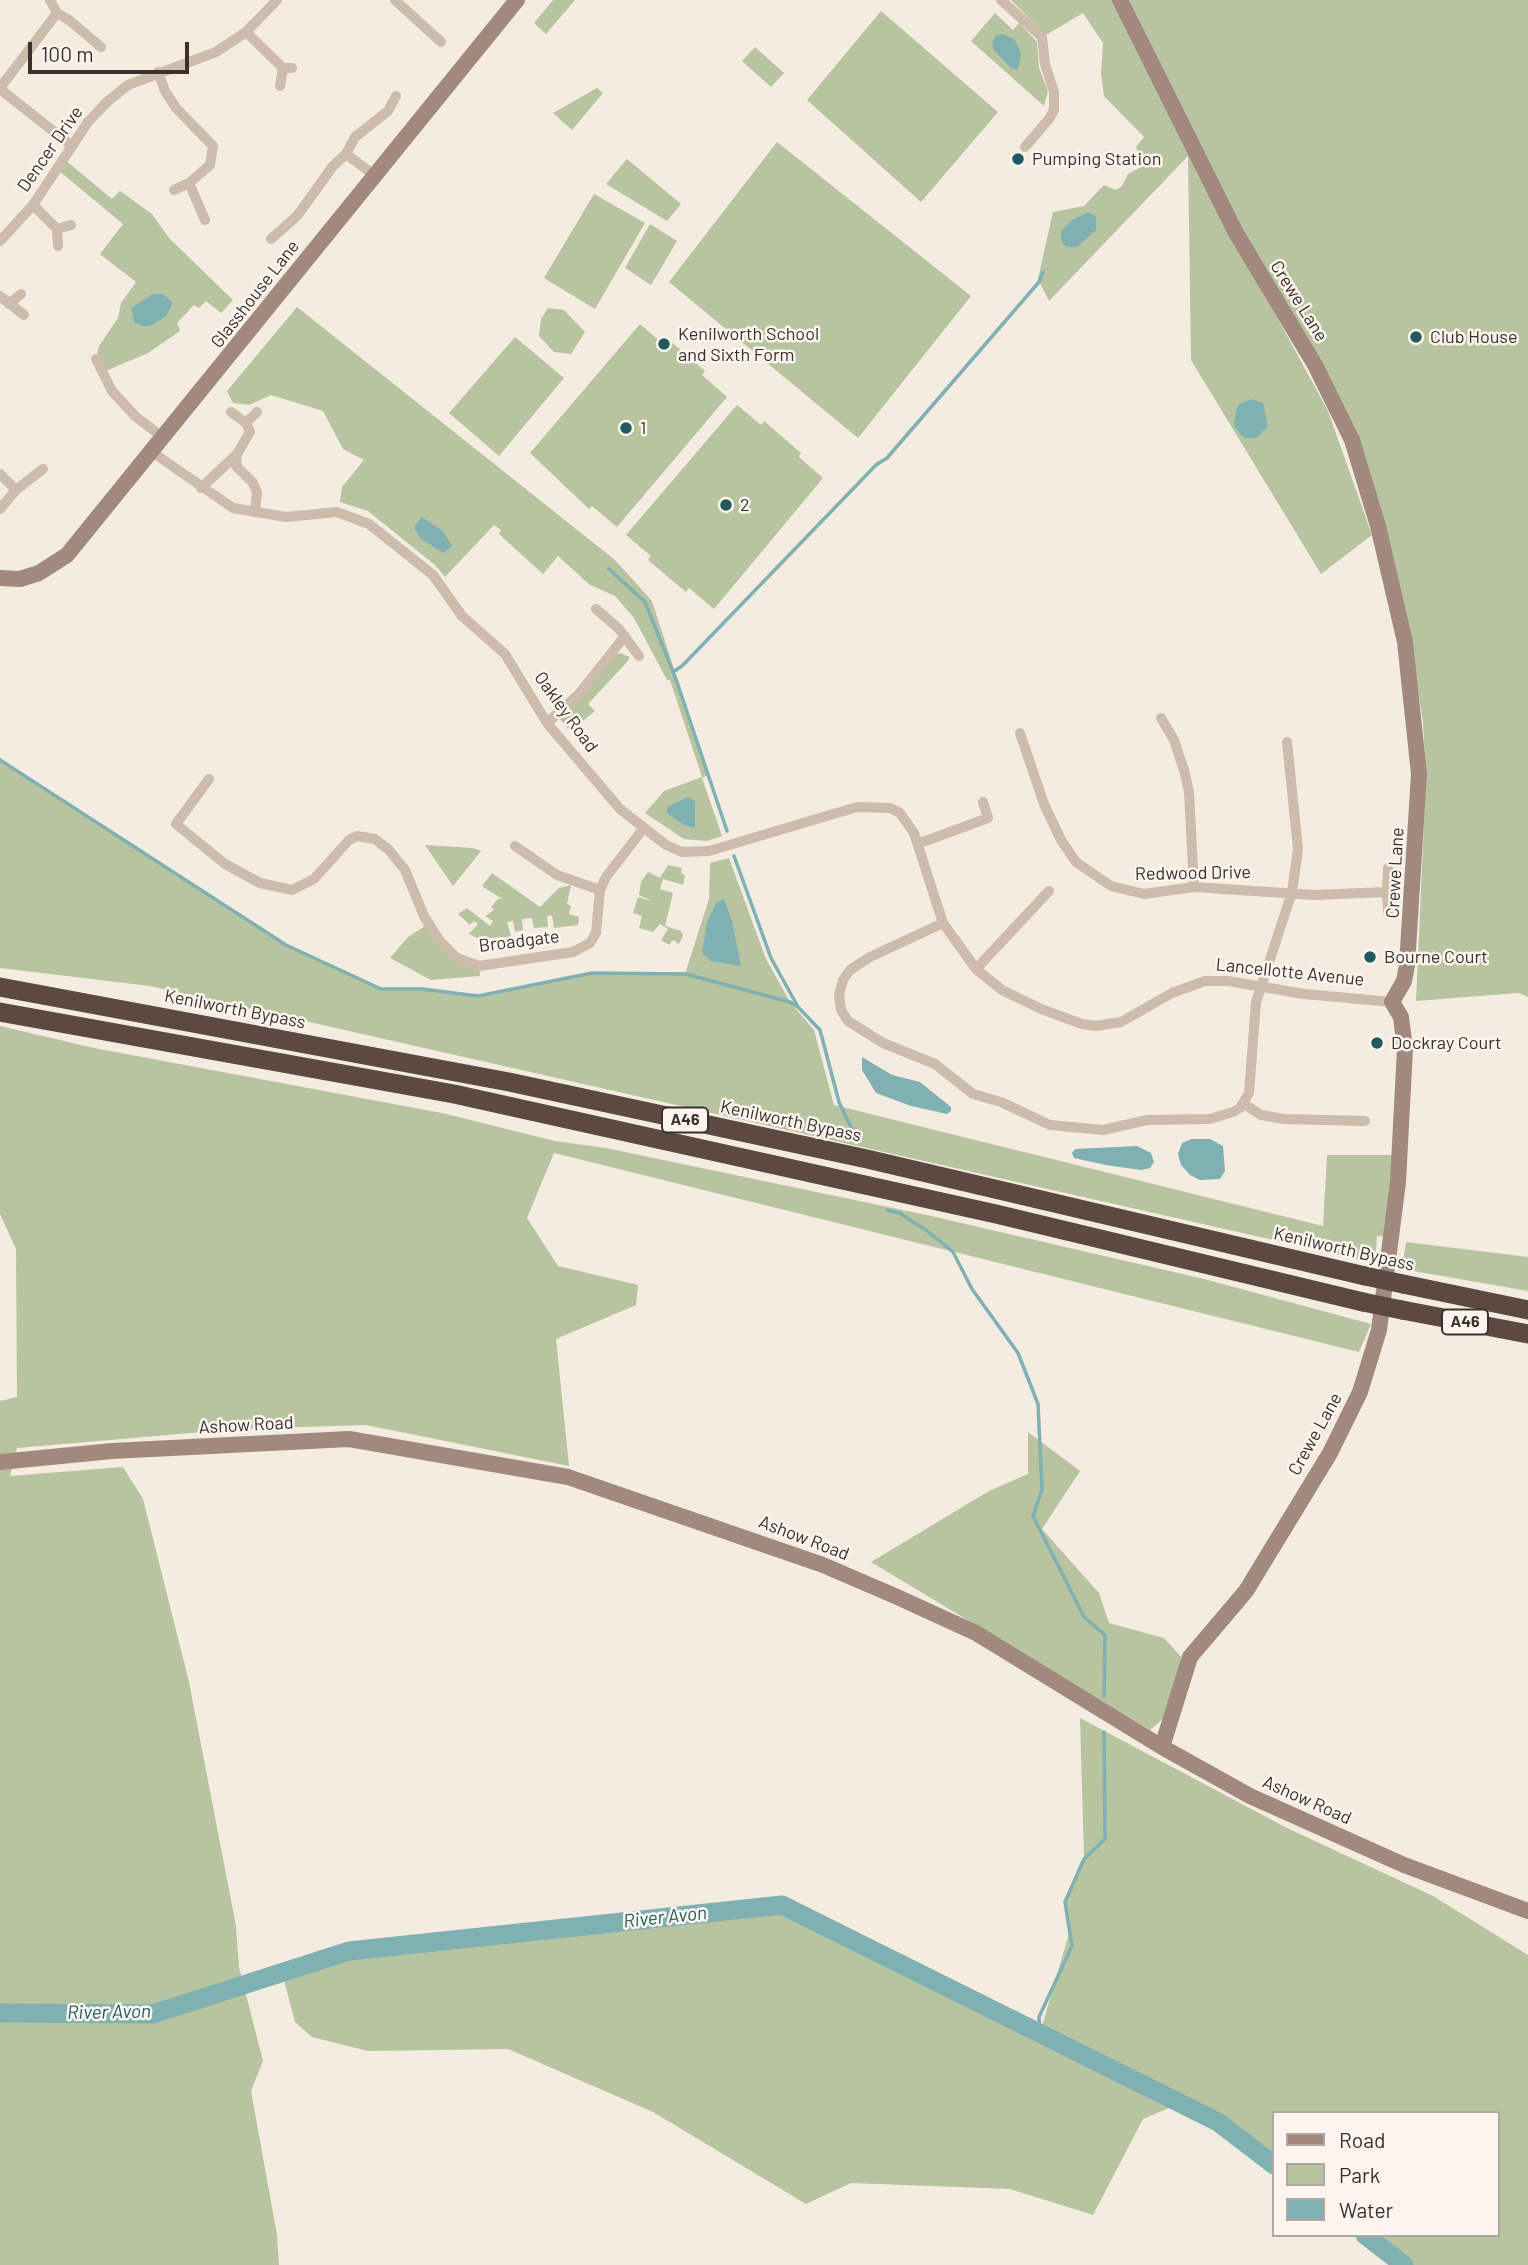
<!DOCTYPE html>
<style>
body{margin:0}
#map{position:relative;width:1528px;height:2265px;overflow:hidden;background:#f4ebe1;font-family:Barlow,sans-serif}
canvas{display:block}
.legend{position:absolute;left:1272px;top:2111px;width:228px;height:126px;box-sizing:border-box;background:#fbf5ee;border:2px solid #aea6a0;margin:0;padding:9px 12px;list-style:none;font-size:21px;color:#3b302b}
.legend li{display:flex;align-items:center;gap:14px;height:35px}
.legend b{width:35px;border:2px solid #aea6a0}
.scale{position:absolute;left:28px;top:42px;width:161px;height:32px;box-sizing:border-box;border:4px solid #3b302b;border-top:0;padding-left:9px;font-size:21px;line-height:24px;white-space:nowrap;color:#3b302b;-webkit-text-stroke:5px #fbf5ee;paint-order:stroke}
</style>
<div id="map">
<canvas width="1528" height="2265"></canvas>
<ul class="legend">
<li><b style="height:9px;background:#a18a7d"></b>Road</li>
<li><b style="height:19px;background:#b8c4a0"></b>Park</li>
<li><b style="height:19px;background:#7fb0b2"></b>Water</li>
</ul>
<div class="scale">100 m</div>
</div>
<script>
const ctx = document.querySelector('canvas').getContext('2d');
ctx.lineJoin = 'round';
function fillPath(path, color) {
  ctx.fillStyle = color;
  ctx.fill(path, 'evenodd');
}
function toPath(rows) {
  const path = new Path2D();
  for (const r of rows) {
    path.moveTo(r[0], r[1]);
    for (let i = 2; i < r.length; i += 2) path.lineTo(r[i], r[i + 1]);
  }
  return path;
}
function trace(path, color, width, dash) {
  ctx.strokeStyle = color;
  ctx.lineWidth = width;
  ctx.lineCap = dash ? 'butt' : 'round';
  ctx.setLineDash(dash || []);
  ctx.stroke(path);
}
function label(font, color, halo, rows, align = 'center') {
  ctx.font = font + ' Barlow,sans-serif';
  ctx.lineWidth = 5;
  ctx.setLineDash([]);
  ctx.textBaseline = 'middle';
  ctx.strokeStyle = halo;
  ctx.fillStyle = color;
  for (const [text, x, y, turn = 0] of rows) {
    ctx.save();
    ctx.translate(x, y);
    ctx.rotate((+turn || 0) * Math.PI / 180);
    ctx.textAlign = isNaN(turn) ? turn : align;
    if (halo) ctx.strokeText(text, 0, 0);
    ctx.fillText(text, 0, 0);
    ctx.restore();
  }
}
const green = toPath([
 [553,0,575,0,546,34,534,23],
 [1011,0,1120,0,1189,155,1328,411,1372,535,1321,574,1191,360,1188,156,1049,301,1038,279,1053,212,1084,206,1104,185,1116,190,1122,186,1128,174,1143,166,1136,147,1144,137,1104,96,1101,73,1103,43,1083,13,1046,35],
 [1129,0,1528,0,1528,997,1518,993,1416,1001,1426,777,1423,722,1405,612,1385,523],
 [881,11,998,112,921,202,807,100],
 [995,13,1013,30,1019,23,1037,42,1039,68,1048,91,1044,106,971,41],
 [755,47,784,73,771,87,742,61],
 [597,88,603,93,572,130,555,115,553,113],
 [777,142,971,296,858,438,669,282],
 [64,159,112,199,120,191,152,214,169,238,233,300,221,313,206,301,199,308,194,305,177,323,180,331,148,353,103,372,96,359,99,346,118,318,121,303,136,282,100,254,123,224,58,170],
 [627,159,681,204,667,221,606,184],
 [594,194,645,223,595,309,544,278],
 [650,224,677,241,651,285,625,268],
 [297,307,615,560,652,601,708,775,702,778,722,836,707,841,684,839,645,813,664,791,702,777,670,680,667,680,634,618,615,596,590,585,558,556,543,574,499,534,501,530,494,525,445,577,435,565,368,511,340,502,342,487,364,460,343,449,323,411,271,395,249,405,233,403,227,391],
 [548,308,564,310,585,332,571,354,554,352,539,336,541,319],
 [640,324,664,345,669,340,705,371,702,375,727,397,617,527,592,506,589,509,530,453],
 [515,337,564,378,499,456,449,413],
 [737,405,761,425,764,421,801,453,799,457,823,478,714,609,689,588,686,592,648,560,651,556,626,535],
 [620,653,630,657,627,662,588,704,595,711,570,731,559,718,581,699,614,655],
 [0,760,286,945,381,989,422,989,478,996,592,973,685,974,709,899,710,863,729,858,766,959,790,1002,814,1030,834,1105,1323,1226,1327,1155,1394,1155,1387,1237,1377,1236,1375,1263,150,986,0,968],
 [425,845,473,848,481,851,453,886],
 [668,865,682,868,681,873,685,875,683,885,663,879,660,889,673,893,665,926,681,931,683,936,679,944,673,940,669,945,661,940,668,929,660,924,653,932,639,928,642,916,633,913,638,897,652,901,639,895,641,882,648,872,660,878],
 [492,873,540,907,559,888,571,885,567,904,571,906,569,914,579,917,578,925,554,928,552,915,547,916,548,927,534,928,532,918,522,919,523,930,515,932,513,921,507,922,511,937,489,938,488,943,469,934,478,924,474,921,470,925,458,914,467,908,490,926,493,921,485,916,494,910,491,907,498,899,502,899,482,886],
 [428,924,439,940,479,966,480,976,431,980,390,958,408,937],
 [0,1026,94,1048,442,1113,555,1141,606,1148,931,1216,1204,1279,1371,1324,1359,1352,554,1153,527,1218,558,1266,638,1285,636,1305,556,1339,569,1466,366,1425,237,1429,17,1448,10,1476,123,1467,143,1499,189,1682,236,1926,239,1967,263,2061,251,2091,277,2235,279,2265,0,2265,0,1401,17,1397,16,1249,0,1214],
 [1406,1242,1528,1257,1528,1291,1402,1269],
 [1028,1432,1080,1471,1042,1529,1099,1593,1109,1623,1164,1638,1182,1658,1166,1716,1150,1730,871,1562,989,1491,1028,1474],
 [1080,1718,1287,1828,1433,1896,1528,1955,1528,2265,1404,2265,1365,2235,1498,2235,1498,2113,1274,2113,1274,2165,1218,2122,1169,2108,1143,2119,1093,2215,1010,2189,851,2183,806,2204,653,2112,508,2049,368,2051,312,2037,295,2022,282,1973,349,1951,782,1905,1040,2033,1070,1930,1065,1902,1084,1859]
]);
const water = toPath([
 [1004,34,1015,40,1021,53,1018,70,1011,68,994,50,992,43,996,35],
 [1088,212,1096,216,1096,230,1077,247,1066,247,1061,240,1061,231,1072,220],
 [153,294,163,294,173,303,166,316,150,326,143,326,134,322,131,308],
 [1252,399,1263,403,1268,426,1257,438,1244,438,1234,426,1236,410,1239,404],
 [422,517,443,531,452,546,443,553,420,538,414,527],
 [688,797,695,801,695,828,682,824,667,813,667,807],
 [724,899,732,921,741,966,711,961,702,953,707,922,717,902],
 [862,1057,892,1075,920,1082,951,1107,951,1111,947,1114,911,1106,876,1093,862,1070],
 [1192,1139,1210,1139,1223,1146,1225,1171,1220,1179,1200,1180,1190,1175,1181,1165,1178,1154,1182,1143],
 [1137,1146,1151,1153,1154,1162,1150,1168,1141,1170,1106,1165,1074,1158,1072,1153,1075,1149]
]);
const stream = toPath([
 [609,569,645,602,677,682,727,831],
 [673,672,682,666,876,465,887,458,1039,282,1043,272],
 [0,760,286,945,381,989,422,989,478,996,592,973,686,974,790,1002,798,1007],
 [734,856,771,958,798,1007,820,1030,839,1102,854,1134],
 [887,1210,899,1213,926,1230,953,1252,972,1289,1018,1353,1038,1404,1042,1490,1033,1516,1084,1617,1105,1635,1104,1696],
 [1040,2033,1039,2017,1072,1946,1065,1902,1084,1859,1105,1839,1104,1732]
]);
const river = toPath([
 [0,2013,153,2014,349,1951,782,1905,1218,2122,1274,2165],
 [1365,2235,1404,2265]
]);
const street = toPath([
 [395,0,441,42],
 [1001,0,1042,37,1045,64,1054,92,1054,110,1049,119,1025,147],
 [57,13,69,20,101,47],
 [246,32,283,68,292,68],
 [158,72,165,91,176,108,213,146,210,165,189,183,205,220],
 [280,86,283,68],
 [0,88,57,13,50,0],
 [0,89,72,146],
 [346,154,355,137,388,111,396,96],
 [174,190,189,183],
 [33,205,57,229,58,246],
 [57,229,71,225],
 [271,239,297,216,333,166,346,154,374,175],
 [0,241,33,205,88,122,108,101,128,85,216,52,246,32,277,0],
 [0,296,24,315],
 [9,304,21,294],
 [96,359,112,391,136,417,164,438],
 [231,412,246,423],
 [152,452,233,508,286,517,337,512,369,524,433,575,462,616,505,654,547,723,620,809,666,845,682,852,709,851,857,807,890,808,900,813,914,833,943,923,976,969,1002,990,1041,1009,1082,1024,1096,1026,1121,1022,1172,993,1205,981,1228,981,1304,994,1392,1002],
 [0,474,16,490,0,509],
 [201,488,237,454],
 [16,490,43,469],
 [255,512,257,492,253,483,236,466,237,454,250,432,246,423,257,412],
 [596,609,619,629,639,656],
 [1161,718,1174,740,1184,770,1189,792,1194,887],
 [547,723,578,695,625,636],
 [1020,733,1044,804,1061,840,1076,862,1111,886,1144,894,1194,887,1314,895,1387,892,1388,868],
 [209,779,176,824,225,864,260,883,292,890,314,879,349,840,357,836,375,839,389,850,405,870,424,916,439,940,457,958,479,966,573,952,590,943,596,933,600,890,606,877,643,829],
 [920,843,988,818,983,802],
 [515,846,557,875,600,890],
 [1387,892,1388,913],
 [943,923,870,957,850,970,843,980,839,995,841,1010,848,1021,883,1043,935,1064,973,1094,1001,1102,1050,1125,1103,1130,1147,1120,1210,1119,1233,1112,1240,1108,1249,1093,1256,1002,1292,892,1298,849,1287,742],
 [976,969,1049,891],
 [1244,1104,1261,1115,1284,1119,1365,1121]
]);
const secondary = toPath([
 [1120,0,1236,233,1315,365,1352,440,1378,526,1405,642,1419,774,1407,965,1404,981,1392,1002,1401,1017,1405,1049,1398,1182,1379,1330,1360,1392,1330,1453,1246,1591,1190,1657,1162,1747],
 [0,578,20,579,39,573,67,555,517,0],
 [0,1462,112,1451,349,1439,568,1477,823,1565,895,1596,976,1633,1162,1747,1250,1796,1404,1865,1528,1911]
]);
const highway = toPath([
 [0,987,509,1082,867,1159,1365,1276],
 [0,1012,454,1094,996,1214,1363,1302],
 [1403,1284,1528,1310],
 [1402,1310,1528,1334]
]);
const highwayBridge = toPath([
 [1365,1276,1403,1284],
 [1363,1302,1402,1310]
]);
const markers = [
 [1018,159,7,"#1f5a5e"],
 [1416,337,7,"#1f5a5e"],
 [664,344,7,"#1f5a5e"],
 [626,428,7,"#1f5a5e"],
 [726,505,7,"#1f5a5e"],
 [1370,957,7,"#1f5a5e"],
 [1377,1043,7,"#1f5a5e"]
];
const shields = [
 [685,1120,46],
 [1465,1322,46]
];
const shieldNames = [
 ["A46",685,1120],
 ["A46",1465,1322]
];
const streetNames = [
 ["Dencer Drive",50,149,-55],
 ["Glasshouse Lane",255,294,-52],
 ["Crewe Lane",1299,301,58],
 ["Oakley Road",566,712,54],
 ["Redwood Drive",1193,873,-1],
 ["Crewe Lane",1395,873,-87],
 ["Broadgate",519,941,-7],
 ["Lancellotte Avenue",1290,972,6],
 ["Kenilworth Bypass",235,1009,11],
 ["Kenilworth Bypass",791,1121,12],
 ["Kenilworth Bypass",1344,1249,13],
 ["Ashow Road",246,1425,-3],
 ["Crewe Lane",1315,1434,-61],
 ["Ashow Road",804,1538,21],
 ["Ashow Road",1307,1800,24]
];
const poiNames = [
 ["Pumping Station",1032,159],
 ["Kenilworth School",678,334],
 ["and Sixth Form",678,355],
 ["Club House",1430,337],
 ["1",640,428],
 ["2",740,505],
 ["Bourne Court",1384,957],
 ["Dockray Court",1391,1043]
];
const waterNames = [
 ["River Avon",665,1917,-6],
 ["River Avon",109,2012,-1]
];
fillPath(green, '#b8c4a0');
fillPath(water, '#7fb0b2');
trace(stream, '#7fb0b2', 3.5);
trace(river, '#7fb0b2', 19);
trace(street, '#cdbbac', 10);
trace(secondary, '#a18a7d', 16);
trace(highway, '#5c4a42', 19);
trace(highwayBridge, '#5c4a42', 19);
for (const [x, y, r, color] of markers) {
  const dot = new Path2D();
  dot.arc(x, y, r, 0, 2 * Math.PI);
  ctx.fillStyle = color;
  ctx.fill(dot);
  trace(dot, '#fbf5ee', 2.5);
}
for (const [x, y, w] of shields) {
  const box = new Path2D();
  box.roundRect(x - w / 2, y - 12.5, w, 25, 5);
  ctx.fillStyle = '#fbf5ee';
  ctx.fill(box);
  trace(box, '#3b302b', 2);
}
label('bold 16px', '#3b302b', null, shieldNames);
label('18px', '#3b302b', '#fbf5ee', streetNames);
label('18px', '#3b302b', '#fbf5ee', poiNames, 'left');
label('italic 19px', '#1f5a5e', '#fbf5ee', waterNames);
</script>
